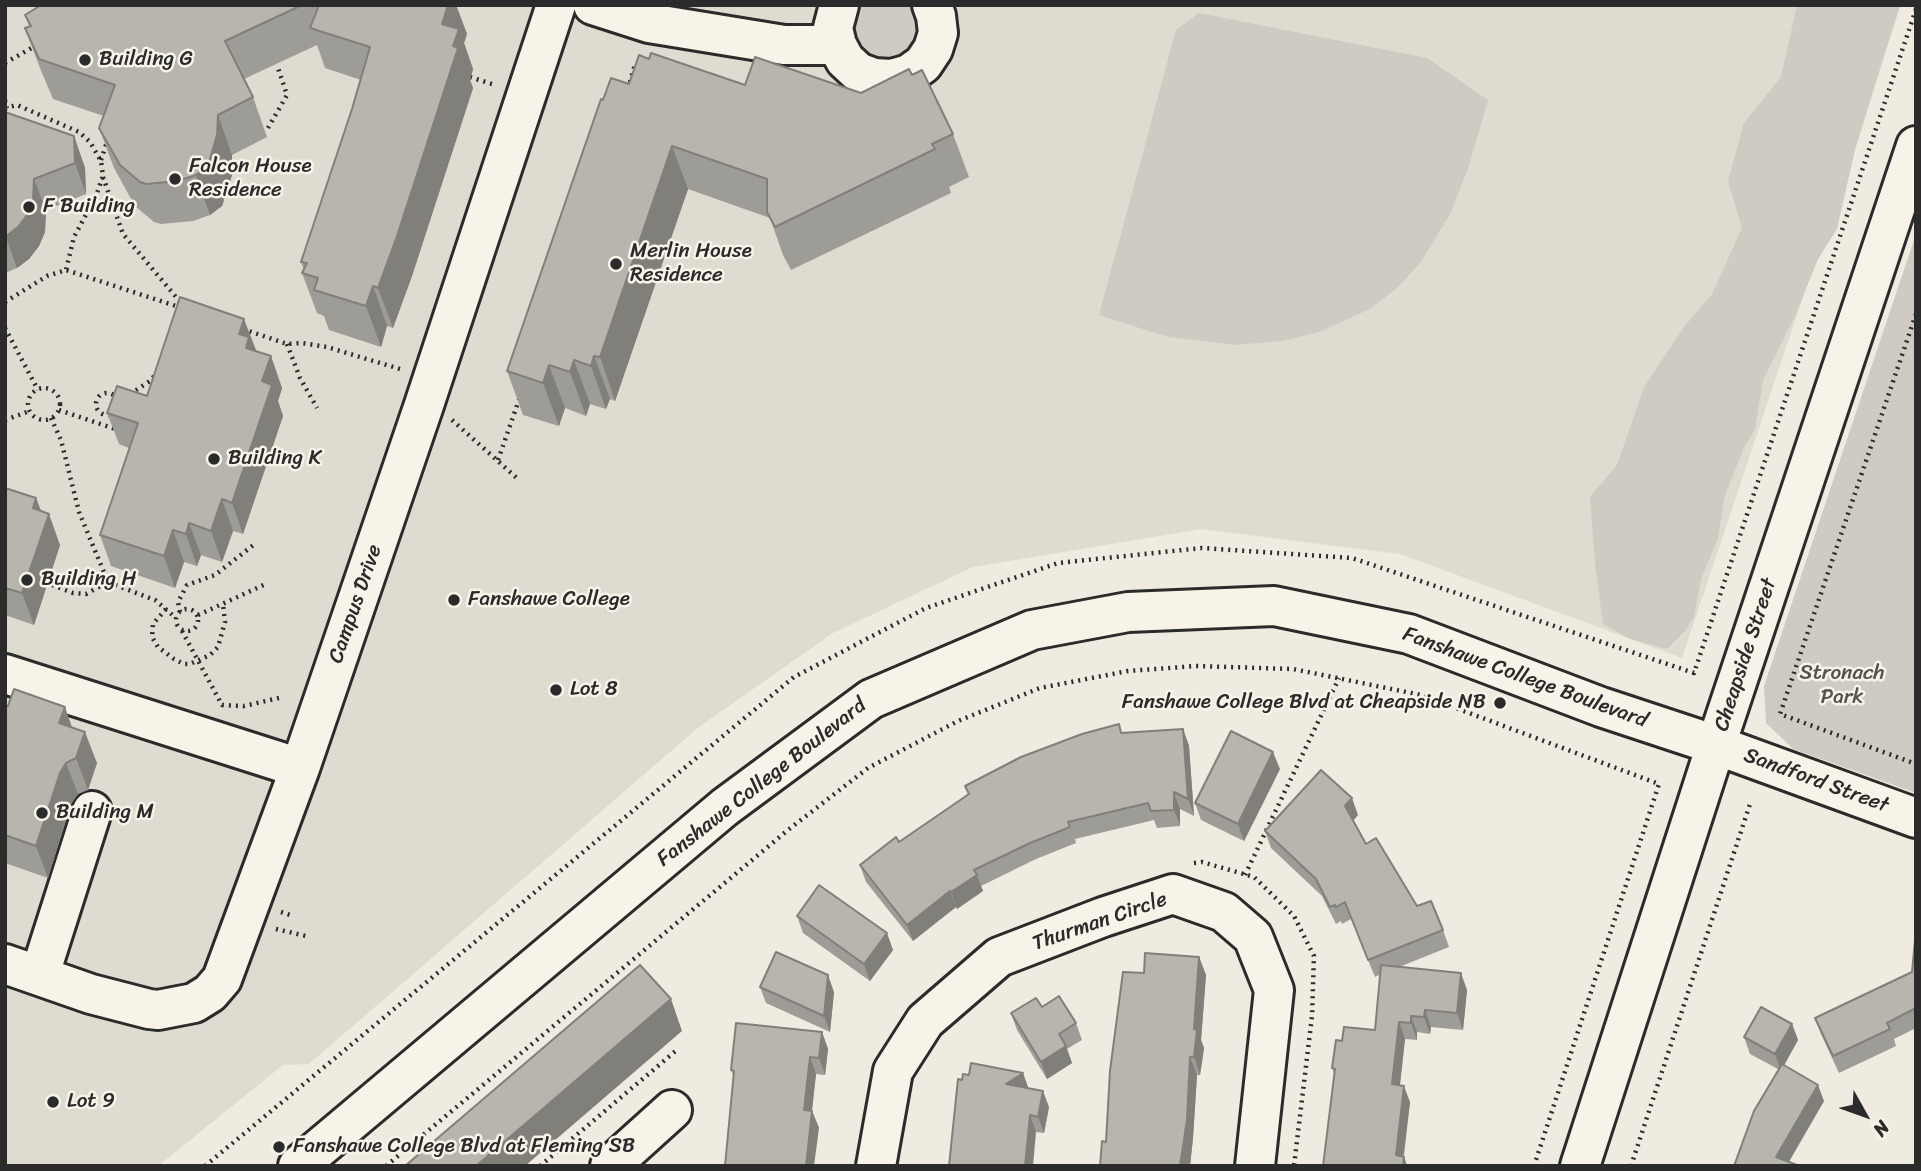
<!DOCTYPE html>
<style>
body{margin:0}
#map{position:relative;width:1921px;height:1171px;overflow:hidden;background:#efebe0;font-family:Sriracha,sans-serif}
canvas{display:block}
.frame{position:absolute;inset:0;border:7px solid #2b2b2b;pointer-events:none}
.north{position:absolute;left:1830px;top:1080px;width:70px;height:70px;-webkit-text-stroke:5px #f7f3e8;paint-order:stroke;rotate:130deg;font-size:19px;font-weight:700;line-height:28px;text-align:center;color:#2b2b2b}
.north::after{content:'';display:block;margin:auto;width:24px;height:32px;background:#2b2b2b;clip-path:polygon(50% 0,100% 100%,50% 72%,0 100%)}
</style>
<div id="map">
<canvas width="1921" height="1171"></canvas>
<div class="frame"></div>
<div class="north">N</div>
</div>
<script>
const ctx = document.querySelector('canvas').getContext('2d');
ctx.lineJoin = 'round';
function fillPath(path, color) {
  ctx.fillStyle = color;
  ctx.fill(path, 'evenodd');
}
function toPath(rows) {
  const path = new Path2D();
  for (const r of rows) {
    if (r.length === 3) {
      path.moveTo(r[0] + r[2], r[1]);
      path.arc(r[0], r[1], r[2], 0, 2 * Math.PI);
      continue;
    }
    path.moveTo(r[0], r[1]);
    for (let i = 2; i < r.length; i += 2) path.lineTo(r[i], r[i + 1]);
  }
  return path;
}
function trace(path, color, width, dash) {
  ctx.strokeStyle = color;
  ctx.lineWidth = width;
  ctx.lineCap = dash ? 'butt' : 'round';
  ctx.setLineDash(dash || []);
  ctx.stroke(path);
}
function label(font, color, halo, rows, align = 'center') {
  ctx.font = font + ' Sriracha,sans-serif';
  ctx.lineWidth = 5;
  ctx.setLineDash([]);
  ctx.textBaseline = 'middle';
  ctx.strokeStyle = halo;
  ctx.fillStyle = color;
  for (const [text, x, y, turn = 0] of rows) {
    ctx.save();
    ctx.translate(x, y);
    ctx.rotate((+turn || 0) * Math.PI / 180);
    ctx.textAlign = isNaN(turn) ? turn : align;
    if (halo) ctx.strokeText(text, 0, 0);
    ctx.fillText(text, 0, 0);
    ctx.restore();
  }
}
const built = toPath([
 [5,5,1901,5,1682,658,1400,554,1201,529,973,567,833,633,699,727,309,1064,283,1065,158,1166,5,1166]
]);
const green = toPath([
 [855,5,917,5,923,17,914,55,877,65,850,41],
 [1797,5,1900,5,1855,150,1837,229,1818,259,1795,316,1763,380,1755,429,1744,448,1725,495,1718,538,1701,579,1694,617,1686,630,1667,649,1630,639,1603,624,1595,564,1590,497,1617,465,1644,387,1684,327,1712,294,1742,228,1728,181,1744,123,1781,77],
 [1199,13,1427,58,1488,100,1469,166,1450,214,1420,263,1397,288,1370,309,1319,332,1282,341,1236,345,1168,337,1099,315,1176,30],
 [1916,234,1916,793,1793,749,1766,723,1764,686]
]);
const path = toPath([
 [5,63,35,46],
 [470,77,495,85],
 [628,89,635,64],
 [5,100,7,108],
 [5,108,17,105,79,132,90,142,101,161,103,176,96,196,74,237,66,270],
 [268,128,287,95,278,68],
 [101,160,107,142],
 [103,177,123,234,182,304],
 [5,302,47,276,66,270,182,308],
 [1916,314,1780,714,1916,764],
 [5,328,38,390],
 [243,329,287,344,302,343,327,347,400,369],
 [287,344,300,378,317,408],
 [44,404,16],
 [107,404,11],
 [130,394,150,381,156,374],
 [59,410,118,430],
 [51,418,61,440,79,512,108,582,155,600,176,618],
 [5,420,30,411],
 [452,420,519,480],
 [498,460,520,397],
 [52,585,73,593,86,594,108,582],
 [166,609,153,624,152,637,158,647,174,659,184,664,190,664,210,655,218,647,225,622,223,604],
 [187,620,11],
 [180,612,178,602,187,585,215,575,256,543],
 [198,615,268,583],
 [182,631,222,705,244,706,283,697],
 [1194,863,1202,862,1254,877,1294,916,1314,956,1312,1016,1294,1166],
 [1245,875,1339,678],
 [281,912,293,916],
 [276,929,306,936],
 [205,1166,794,677,926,608,1058,563,1202,548,1352,558,1694,673,1916,9],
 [386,1166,788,830,868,768,958,721,1040,688,1128,671,1196,666,1293,669,1421,695,1659,784,1534,1166],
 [540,1166,678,1049],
 [1631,1166,1750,804]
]);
const minor = toPath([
 [593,5,649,23,784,45,837,45],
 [839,5,833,28,837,45,845,60,858,72,874,78,892,79,909,74,923,64,933,49,938,33,936,16,932,5],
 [5,674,300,768],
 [5,964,91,994,149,1009,158,1010,194,1003,210,993,222,979,300,768,424,405,556,5],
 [40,974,92,811],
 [298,1166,725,807,871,699,1032,630,1128,612,1274,606,1409,634,1601,707,1716,745,1916,818],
 [610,1166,672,1110],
 [876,1166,893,1071,925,1021,999,957,1103,917,1173,894,1224,912,1253,937,1274,990,1255,1166],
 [1580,1166,1716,745,1916,146]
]);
const wall = toPath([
 [41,5,456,5,467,34,464,43,473,69,470,80,473,88,412,276,393,328,387,326,381,347,329,330,324,316,317,313,302,273,304,270,301,262,352,109,361,80,325,68,317,45,244,79,253,97,267,137,232,155,232,175,222,206,210,215,193,221,161,224,154,222,135,206,114,168,99,128,104,116,53,99,40,68,25,28,29,26,25,15],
 [649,59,745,85,861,93,912,75,953,134,969,177,949,187,951,193,791,270,783,255,770,218,688,189,615,401,610,399,606,409,590,404,586,416,565,408,559,426,523,415,507,371,603,100,629,84],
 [5,112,74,136,85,168,86,194,46,210,45,232,39,246,29,259,17,268,5,273],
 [256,350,282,388,278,401,283,416,243,534,233,531,222,562,201,555,197,566,184,562,175,588,111,566,100,535,129,448,119,444,107,413],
 [5,488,36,498,41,511,60,545,34,625,5,615],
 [5,706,72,728,97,763,88,790,78,794,71,804,48,878,5,863],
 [1119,724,1122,733,1183,729,1189,746,1194,816,1180,809,1180,826,1157,828,1154,820,1075,839,1076,843,1036,859,981,886,983,891,957,909,956,907,913,941,866,882,860,865,899,842,968,794,965,786],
 [1280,769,1244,841,1201,820,1195,803],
 [1358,815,1353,821,1366,844,1417,906,1443,930,1449,947,1399,967,1467,990,1463,1030,1431,1027,1430,1034,1417,1032,1417,1040,1405,1039,1400,1085,1410,1102,1404,1156,1407,1166,1334,1073,1332,1068,1342,1041,1375,1030,1381,974,1375,977,1351,919,1342,924,1341,921,1336,924,1322,896,1271,848,1265,831],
 [797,916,893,950,870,981,803,933],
 [1916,940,1916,1028,1894,1039,1896,1046,1839,1073,1821,1034,1815,1018,1912,972],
 [1199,957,1206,975,1201,1040,1204,1048,1200,1075,1197,1075,1193,1138,1190,1166,1100,1166,1144,973],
 [760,987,834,992,830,1032,766,1003],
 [1042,1007,1076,1023,1082,1040,1067,1049,1072,1063,1047,1079,1017,1030,1011,1013],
 [1792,1024,1798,1040,1784,1065,1824,1101,1789,1162,1797,1166,1734,1166,1778,1069,1750,1054,1744,1037],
 [822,1032,828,1049,825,1075,816,1074,812,1111,819,1128,734,1077,731,1070],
 [1023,1073,1028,1088,1049,1107,1044,1133,1036,1132,969,1075]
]);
const shadedWall = toPath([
 [446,5,456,5,467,34,464,43,473,69,470,80,473,88,412,276,393,328,378,288],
 [218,115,232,155,232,175,222,206,210,215,196,175],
 [74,136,85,168,86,194,75,163],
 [672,146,688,189,615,401,600,357],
 [34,179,46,210,45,232,39,246,29,259,17,268,6,237],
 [373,286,387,326,381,347,366,306],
 [244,319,256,350,251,363,239,334],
 [271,356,282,388,278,401,283,416,243,534,232,503,262,381],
 [594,356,610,399,606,409,591,366],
 [574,360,590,404,586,416,570,372],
 [549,365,565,408,559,426,543,383],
 [36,498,46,524,49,514,60,545,34,625,22,593,33,508],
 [222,499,233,531,222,562,211,531],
 [189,523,201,555,197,566,186,534],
 [173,530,184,562,175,588,164,556],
 [65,707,76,739,59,723],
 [1183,729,1189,746,1194,816,1188,799],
 [85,732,97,763,88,790,76,758],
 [1273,752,1280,769,1244,841,1238,824],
 [66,763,78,794,71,804,48,878,36,846,60,773],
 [1174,792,1180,809,1180,826,1174,810],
 [1352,798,1358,815,1351,823,1345,806],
 [977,875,983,891,957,909,951,892],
 [950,891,956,907,913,941,907,925],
 [887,933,893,950,870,981,864,964],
 [1199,957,1206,975,1201,1040,1204,1048,1200,1075,1194,1057,1194,1029],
 [1461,973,1467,990,1463,1030,1457,1013],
 [828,975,834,992,830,1032,824,1016],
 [671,999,682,1031,525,1166,476,1166],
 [1425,1010,1431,1027,1430,1034,1424,1017],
 [1411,1016,1417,1032,1417,1040,1411,1023],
 [1399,1022,1405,1039,1398,1101,1392,1084],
 [1792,1024,1798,1040,1781,1071,1775,1054],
 [822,1032,828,1049,825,1075,819,1058],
 [1066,1046,1072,1063,1047,1079,1041,1062],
 [810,1057,816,1074,810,1127,804,1110],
 [1190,1057,1197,1075,1193,1138,1190,1166,1180,1166],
 [1023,1073,1029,1090,1006,1084],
 [1818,1085,1824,1101,1786,1166,1776,1157],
 [1404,1086,1410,1102,1402,1166,1396,1155],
 [1043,1091,1049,1107,1044,1133,1038,1117],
 [812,1111,819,1128,814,1166,806,1166],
 [1030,1115,1036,1132,1033,1166,1025,1166],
 [1404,1157,1407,1166,1403,1166]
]);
const building = toPath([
 [41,5,302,5,225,41,253,97,218,115,217,135,208,166,196,175,178,181,146,184,140,182,120,165,99,128,115,85,39,59,25,28,31,26,25,15,41,5],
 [319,5,448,5,442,24,459,29,453,46,458,48,397,236,378,288,373,286,366,306,314,290,318,278,302,273,307,263,301,262,352,109,370,47,310,28,319,5],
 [651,53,745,85,755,57,861,93,909,69,912,75,922,70,953,134,932,144,935,149,775,227,767,212,767,179,672,146,600,357,594,356,591,366,574,360,570,372,549,365,543,383,507,371,601,99,603,100,611,78,629,84,639,55,649,59,651,53],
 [5,112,74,136,75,163,34,179,33,200,27,215,18,227,5,237,5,112],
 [180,297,244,319,239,334,249,337,246,348,271,356,262,381,272,385,232,503,222,499,211,531,189,523,186,534,173,530,164,556,100,535,138,423,107,413,117,386,147,396,180,297],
 [5,488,36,498,33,508,49,514,22,593,5,588,5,488],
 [14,689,65,707,59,723,85,732,76,758,66,763,60,773,36,846,5,835,5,706,8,706,14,689],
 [1119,724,1121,733,1183,729,1188,799,1174,792,1174,810,1151,811,1148,803,1068,822,1070,827,1030,843,974,870,977,875,951,892,950,891,907,925,860,865,896,837,899,842,969,794,965,786,1021,757,1082,734,1119,724],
 [1231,731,1273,752,1238,824,1195,803,1231,731],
 [1321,770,1352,798,1345,806,1366,844,1376,838,1417,906,1431,901,1443,930,1368,960,1345,902,1336,907,1335,905,1330,907,1316,879,1265,831,1321,770],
 [819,885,887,933,864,964,797,916,819,885],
 [1915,940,1916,940,1916,1008,1887,1023,1890,1029,1833,1056,1815,1018,1912,972,1915,940],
 [776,952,828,975,824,1016,760,987,776,952],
 [1145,953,1199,957,1194,1029,1197,1030,1194,1057,1190,1057,1187,1120,1180,1166,1100,1166,1102,1141,1106,1142,1110,1071,1123,972,1144,973,1145,953],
 [640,965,671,999,476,1166,405,1166,640,965],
 [1381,965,1461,973,1457,1013,1425,1010,1424,1017,1411,1016,1411,1023,1399,1022,1392,1084,1404,1086,1396,1155,1404,1157,1403,1166,1323,1166,1335,1069,1332,1068,1336,1040,1342,1041,1344,1027,1375,1030,1381,965],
 [1059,996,1076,1023,1059,1034,1066,1046,1041,1062,1011,1013,1036,998,1042,1007,1059,996],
 [1761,1007,1792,1024,1775,1054,1744,1037,1761,1007],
 [736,1023,822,1032,819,1058,810,1057,804,1110,812,1111,806,1166,725,1166,734,1071,731,1070,736,1023],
 [971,1063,1023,1073,1006,1084,1043,1091,1038,1117,1030,1115,1025,1166,949,1166,958,1079,962,1080,963,1074,969,1075,971,1063],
 [1782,1064,1818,1085,1776,1157,1797,1165,1797,1166,1734,1166,1754,1111,1782,1064]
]);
const markers = [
 [85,60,7,"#2b2b2b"],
 [175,179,7,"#2b2b2b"],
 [29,207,7,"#2b2b2b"],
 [616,264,7,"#2b2b2b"],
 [214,459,7,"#2b2b2b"],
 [27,580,7,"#2b2b2b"],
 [454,600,7,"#2b2b2b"],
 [556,690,7,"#2b2b2b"],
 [1500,703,7,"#2b2b2b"],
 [42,813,7,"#2b2b2b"],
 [53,1102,7,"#2b2b2b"],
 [279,1147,7,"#2b2b2b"]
];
const poiNames = [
 ["Building G",99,60],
 ["Falcon House",189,167],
 ["Residence",189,191],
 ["F Building",43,207],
 ["Merlin House",630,252],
 ["Residence",630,276],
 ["Building K",228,459],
 ["Building H",41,580],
 ["Fanshawe College",468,600],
 ["Lot 8",570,690],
 ["Fanshawe College Blvd at Cheapside NB",1486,703,"right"],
 ["Building M",56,813],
 ["Lot 9",67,1102],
 ["Fanshawe College Blvd at Fleming SB",293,1147]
];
const streetNames = [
 ["Campus Drive",356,604,-71],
 ["Cheapside Street",1746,655,-72],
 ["Fanshawe College Boulevard",1525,678,20],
 ["Sandford Street",1816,781,20],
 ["Fanshawe College Boulevard",762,783,-38],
 ["Thurman Circle",1100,922,-19]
];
const parkNames = [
 ["Stronach",1842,674],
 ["Park",1842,698]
];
fillPath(built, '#dedbd1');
fillPath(green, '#cfcbc2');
trace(minor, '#2b2b2b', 44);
trace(path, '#2b2b2b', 4.5, [2, 5]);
trace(minor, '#f7f3e8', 38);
fillPath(wall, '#9e9c96');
fillPath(shadedWall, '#817f7a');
fillPath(building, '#b8b5ae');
trace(building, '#817f7a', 2);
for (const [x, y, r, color] of markers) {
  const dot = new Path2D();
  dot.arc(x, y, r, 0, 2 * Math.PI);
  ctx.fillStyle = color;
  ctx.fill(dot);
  trace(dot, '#f7f3e8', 2.5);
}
label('21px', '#2b2b2b', '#f7f3e8', poiNames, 'left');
label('21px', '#2b2b2b', '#f7f3e8', streetNames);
label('21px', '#545351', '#f7f3e8', parkNames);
</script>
